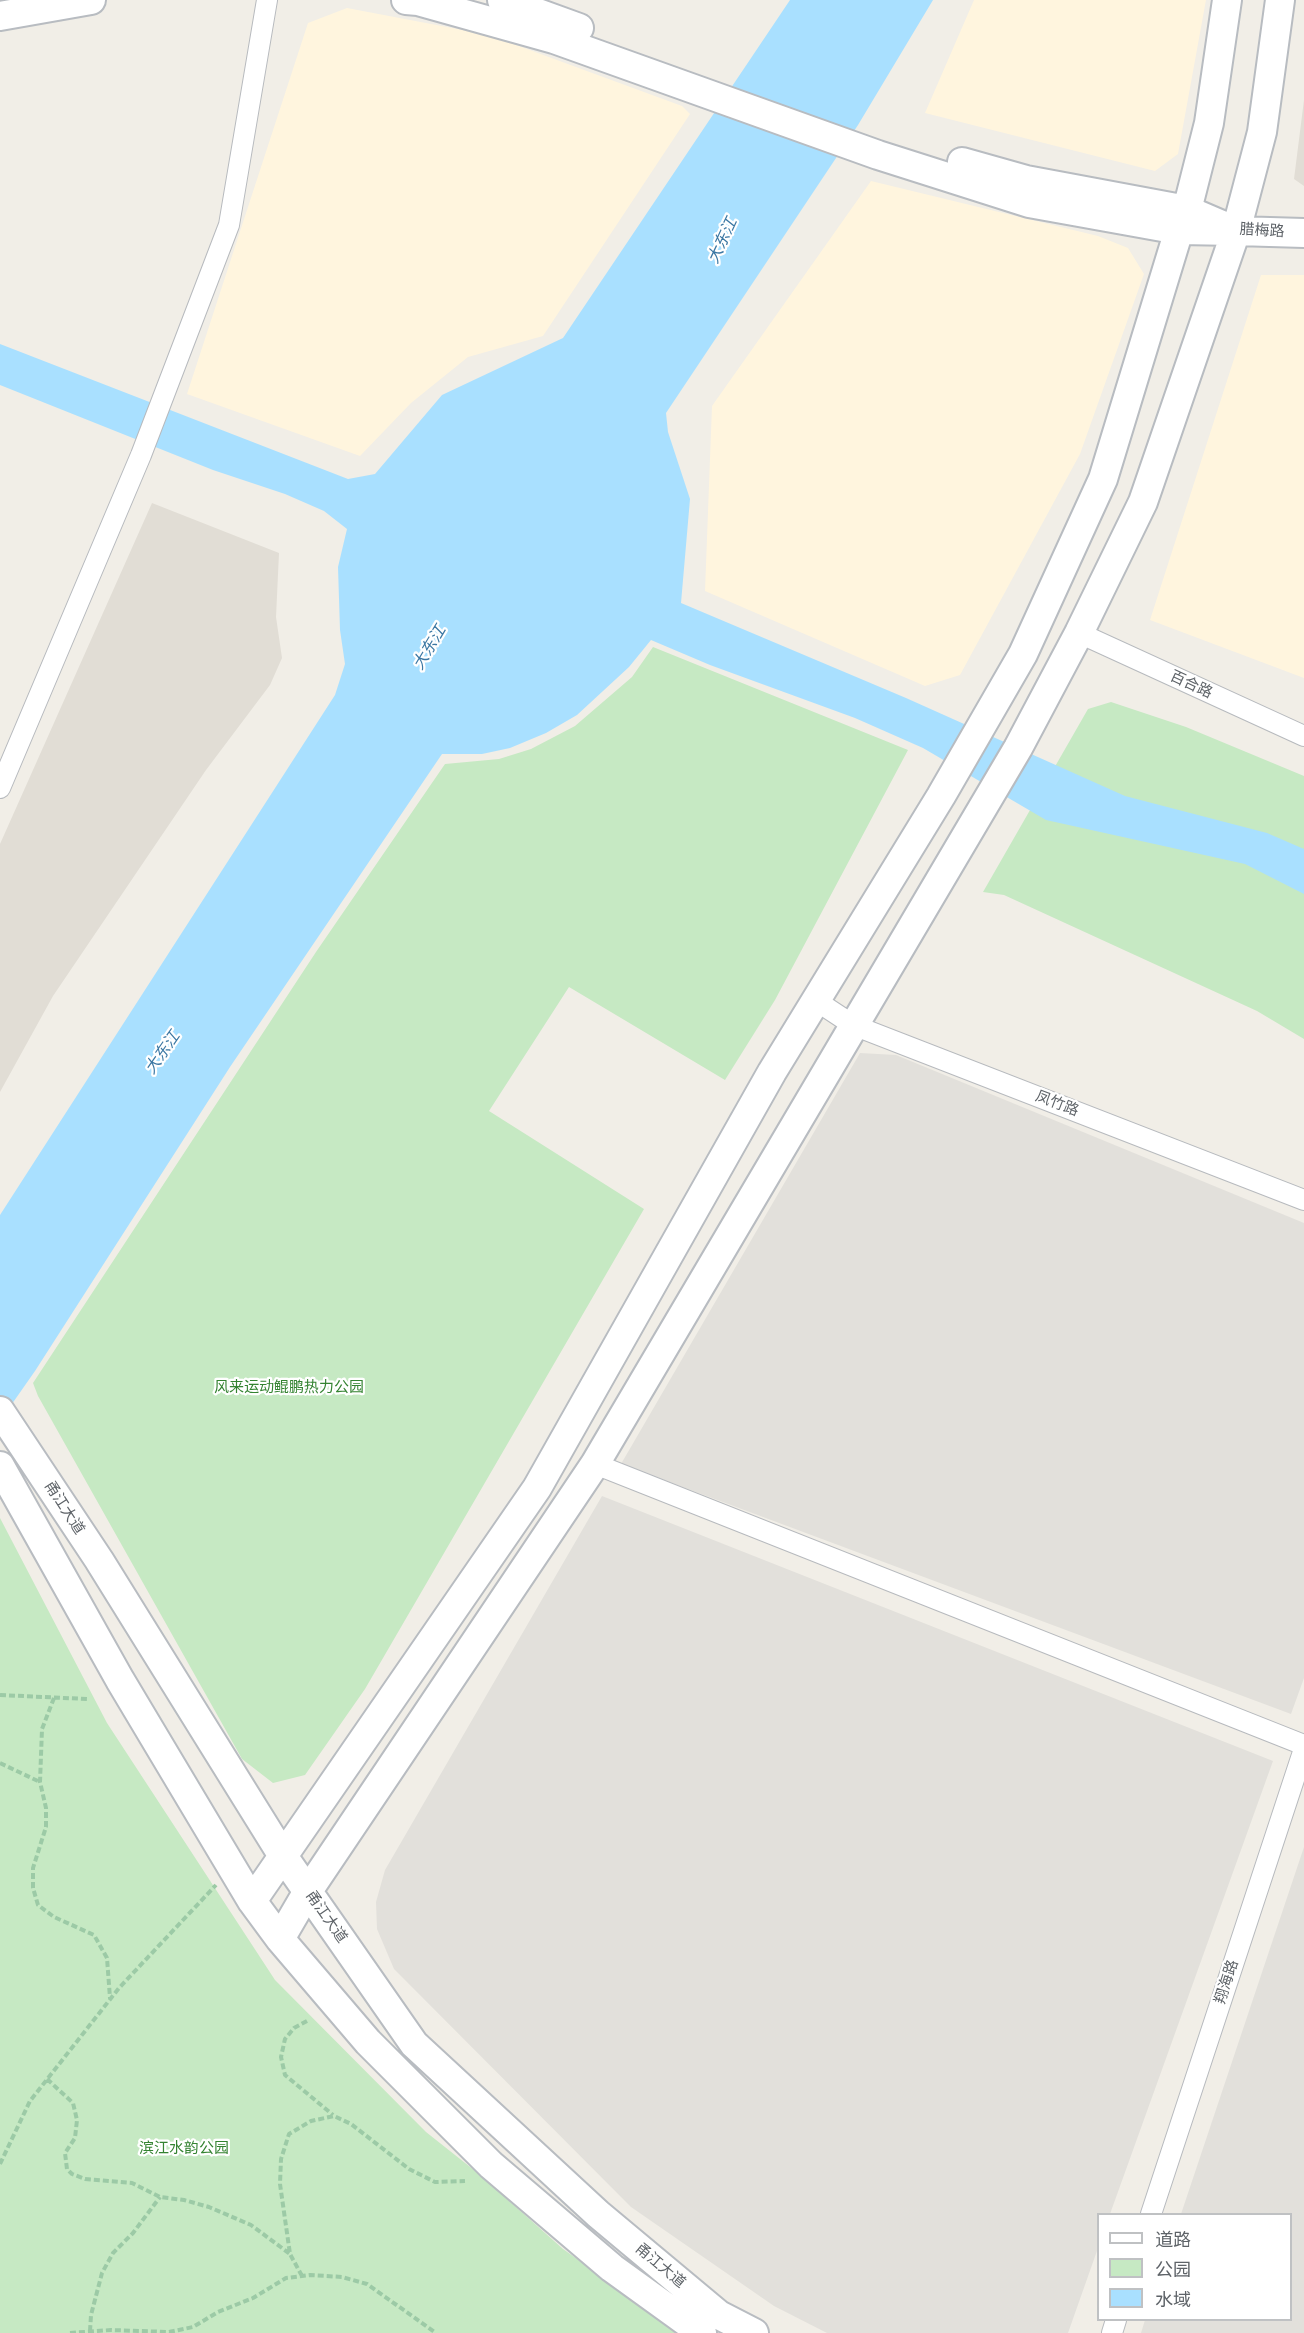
<!DOCTYPE html>
<meta charset="utf-8">
<style>
body{margin:0}
#map{position:relative;width:1304px;height:2333px;overflow:hidden;background:#f1eee7;font-family:"Archivo Narrow","Noto Sans SC",sans-serif}
canvas{display:block}
.legend{position:absolute;left:1097px;top:2213px;width:195px;height:108px;box-sizing:border-box;background:#fff;border:2px solid #bfc1c3;margin:0;padding:8px 10px;list-style:none;font-size:18px;color:#5e6368}
.legend li{display:flex;align-items:center;gap:12px;height:30px}
.legend b{width:30px;border:2px solid #bfc1c3}
</style>
<div id="map">
<canvas width="1304" height="2333"></canvas>
<ul class="legend">
<li><b style="height:8px;background:#fff"></b>道路</li>
<li><b style="height:16px;background:#c6e9c3"></b>公园</li>
<li><b style="height:16px;background:#a9e0ff"></b>水域</li>
</ul>
</div>
<script>
const ctx = document.querySelector('canvas').getContext('2d');
ctx.lineJoin = 'round';
function fillPath(path, color) {
  ctx.fillStyle = color;
  ctx.fill(path, 'evenodd');
}
function toPath(rows) {
  const path = new Path2D();
  for (const r of rows) {
    path.moveTo(r[0], r[1]);
    for (let i = 2; i < r.length; i += 2) path.lineTo(r[i], r[i + 1]);
  }
  return path;
}
function trace(path, color, width, dash) {
  ctx.strokeStyle = color;
  ctx.lineWidth = width;
  ctx.lineCap = dash ? 'butt' : 'round';
  ctx.setLineDash(dash || []);
  ctx.stroke(path);
}
function label(font, color, halo, rows, align = 'center') {
  ctx.font = font + ' "Archivo Narrow","Noto Sans SC",sans-serif';
  ctx.lineWidth = 4.5;
  ctx.setLineDash([]);
  ctx.textBaseline = 'middle';
  ctx.strokeStyle = halo;
  ctx.fillStyle = color;
  for (const [text, x, y, turn = 0] of rows) {
    ctx.save();
    ctx.translate(x, y);
    ctx.rotate((+turn || 0) * Math.PI / 180);
    ctx.textAlign = isNaN(turn) ? turn : align;
    if (halo) ctx.strokeText(text, 0, 0);
    ctx.fillText(text, 0, 0);
    ctx.restore();
  }
}
const commercial = toPath([
 [974,0,1206,0,1178,154,1155,171,925,113],
 [347,8,489,35,682,106,690,114,543,336,468,357,411,403,360,456,187,394,308,23],
 [871,181,1098,236,1128,248,1144,274,1080,454,960,675,925,686,705,591,712,406],
 [1261,275,1304,275,1304,678,1150,620]
]);
const industrial = toPath([
 [860,1053,896,1055,1304,1223,1304,1678,1291,1714,621,1464],
 [602,1496,1273,1761,1110,2214,1098,2214,1098,2248,1068,2333,827,2333,774,2306,631,2207,394,1969,377,1929,376,1902,385,1870],
 [1304,1847,1304,2333,1141,2333,1145,2320,1290,2320,1290,2214,1181,2214]
]);
const education = toPath([
 [1304,100,1304,186,1294,179],
 [152,503,279,553,276,617,282,658,270,685,206,770,53,996,0,1092,0,844]
]);
const green = toPath([
 [653,647,908,750,775,1000,725,1080,569,987,489,1111,644,1209,365,1689,305,1775,273,1783,242,1759,38,1396,33,1383,316,952,445,764,499,759,531,749,575,726,632,677],
 [1111,702,1186,727,1304,776,1304,1039,1257,1011,1004,895,983,892,1088,709],
 [0,1518,107,1723,275,1980,426,2132,479,2174,563,2249,682,2333,0,2333]
]);
const water = toPath([
 [790,0,933,0,858,125,666,413,668,432,690,499,681,603,906,698,1125,796,1267,833,1304,849,1304,894,1245,864,1046,820,923,748,855,718,710,665,651,640,629,667,577,715,546,733,510,748,482,754,442,754,230,1067,35,1371,0,1421,0,1215,335,695,345,664,340,630,338,567,347,529,324,511,285,494,213,470,0,385,0,344,348,479,375,474,442,395,563,338]
]);
const path = toPath([
 [0,1695,87,1699],
 [54,1698,42,1729,40,1782,46,1808,46,1827,33,1868,33,1888,38,1905,54,1917,94,1935,107,1958,110,1998],
 [0,1763,40,1782],
 [307,2021,294,2028,285,2039,281,2057,285,2075,333,2115],
 [47,2079,73,2103,77,2120,75,2138,65,2153,67,2169,72,2174,85,2179,132,2183,160,2197,184,2200,209,2207,251,2225,290,2254],
 [0,2164,30,2101,119,1988,216,1885],
 [302,2276,290,2254,280,2184,281,2159,289,2134,311,2121,334,2116,351,2124,409,2169,435,2182,465,2181],
 [90,2331,91,2315,102,2273,113,2253,133,2233,160,2197],
 [70,2333,111,2330,169,2332,193,2327,218,2312,253,2298,286,2278,310,2275,342,2277,367,2284,436,2333]
]);
const street = toPath([
 [1079,633,1304,736],
 [0,788,141,455,229,225,267,0],
 [815,1000,853,1025,1304,1200],
 [595,1464,1304,1745],
 [1151,2214,1304,1749],
 [1112,2333,1116,2320]
]);
const secondary = toPath([
 [406,0,418,1,554,39,878,155,1029,203,1179,230,1236,231],
 [502,0,579,28],
 [0,16,91,0],
 [962,162,1026,180,1187,210,1236,231,1304,233],
 [0,1411,99,1560,283,1856,414,2044,598,2214,719,2315,754,2333],
 [0,1466,120,1680,252,1901,280,1939,368,2042,491,2165,612,2268,702,2333],
 [252,1901,537,1488,772,1072,941,796,1023,654,1103,479,1179,230,1187,210,1209,123,1227,0],
 [280,1939,308,1891,595,1464,1018,748,1079,633,1143,502,1236,231,1262,132,1280,0]
]);
const streetNames = [
 ["腊梅路",1262,231,3],
 ["百合路",1191,685,25],
 ["凤竹路",1057,1104,21],
 ["甬江大道",64,1508,57],
 ["甬江大道",326,1917,55],
 ["翔海路",1227,1982,-72],
 ["甬江大道",660,2266,40]
];
const parkNames = [
 ["风来运动鲲鹏热力公园",289,1388],
 ["滨江水韵公园",184,2149]
];
const waterNames = [
 ["大东江",723,241,-65],
 ["大东江",430,648,-59],
 ["大东江",163,1053,-55]
];
fillPath(commercial, '#fff5de');
fillPath(industrial, '#e2e0db');
fillPath(education, '#e1ddd5');
fillPath(green, '#c6e9c3');
fillPath(water, '#a9e0ff');
trace(street, '#b7babe', 22);
trace(secondary, '#b8bcc1', 32);
trace(path, '#9ccaa6', 4, [6, 3]);
trace(street, '#fff', 20);
trace(secondary, '#fff', 28);
label('15px', '#5e6368', '#fff', streetNames);
label('15px', '#348331', '#fff', parkNames);
label('italic 16px', '#3b77a3', '#fff', waterNames);
</script>
